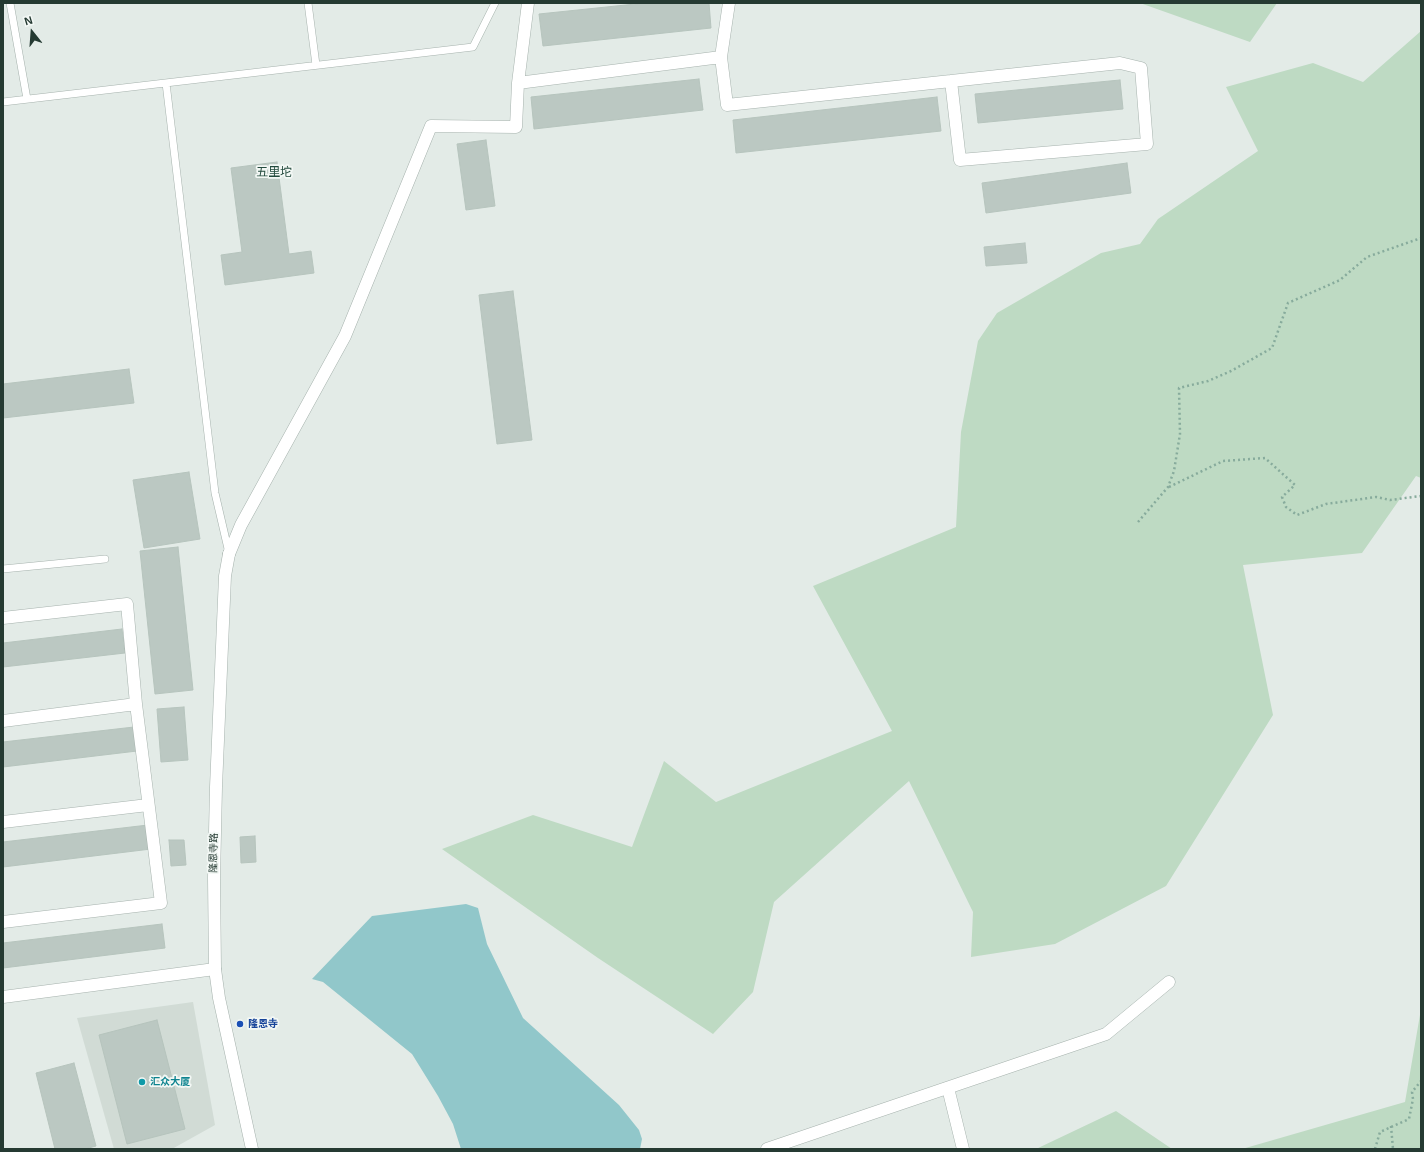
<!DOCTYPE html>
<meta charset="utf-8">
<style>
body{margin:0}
#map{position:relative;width:1424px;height:1152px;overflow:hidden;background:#e3ebe7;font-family:Helvetica,sans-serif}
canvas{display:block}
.frame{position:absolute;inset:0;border:4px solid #253a32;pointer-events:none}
.north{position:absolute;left:12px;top:12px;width:40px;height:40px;-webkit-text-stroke:3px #f3f8f5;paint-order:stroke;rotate:343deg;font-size:11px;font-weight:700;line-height:16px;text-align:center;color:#253a32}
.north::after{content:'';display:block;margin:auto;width:14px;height:18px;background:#253a32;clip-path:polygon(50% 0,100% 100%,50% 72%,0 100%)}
</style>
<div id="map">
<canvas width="1424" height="1152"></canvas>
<div class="frame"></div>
<div class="north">N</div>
</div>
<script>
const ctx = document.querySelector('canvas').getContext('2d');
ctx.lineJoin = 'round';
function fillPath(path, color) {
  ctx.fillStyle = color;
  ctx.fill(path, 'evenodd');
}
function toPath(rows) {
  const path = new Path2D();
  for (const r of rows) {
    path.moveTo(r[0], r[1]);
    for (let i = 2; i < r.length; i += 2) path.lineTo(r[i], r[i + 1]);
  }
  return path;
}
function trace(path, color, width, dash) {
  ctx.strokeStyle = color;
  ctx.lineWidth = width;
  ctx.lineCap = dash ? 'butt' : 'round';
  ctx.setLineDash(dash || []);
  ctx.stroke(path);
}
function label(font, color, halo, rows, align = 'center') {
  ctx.font = font + ' Helvetica,"Noto Sans SC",sans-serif';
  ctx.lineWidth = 3.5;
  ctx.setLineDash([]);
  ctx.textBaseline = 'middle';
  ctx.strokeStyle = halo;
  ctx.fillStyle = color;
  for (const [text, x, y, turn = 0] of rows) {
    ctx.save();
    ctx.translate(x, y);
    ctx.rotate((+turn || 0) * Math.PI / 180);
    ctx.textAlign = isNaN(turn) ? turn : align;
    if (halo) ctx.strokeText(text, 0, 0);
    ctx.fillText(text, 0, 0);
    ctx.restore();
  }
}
const built = toPath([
 [193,1002,215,1125,172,1149,114,1149,77,1018]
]);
const green = toPath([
 [1140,3,1277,3,1250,42],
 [1421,31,1421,478,1416,476,1362,553,1243,565,1273,715,1166,886,1055,944,971,957,973,912,909,781,774,902,753,992,713,1034,598,958,442,849,533,815,632,847,664,761,716,802,892,731,813,586,956,527,961,432,978,341,997,313,1101,253,1140,244,1158,219,1258,151,1226,87,1313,63,1363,82],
 [1421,1009,1421,1149,1242,1149,1405,1102],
 [1116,1111,1172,1149,1036,1149]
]);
const water = toPath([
 [466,904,478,908,487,944,523,1018,619,1105,639,1130,642,1139,640,1149,461,1149,453,1124,438,1096,412,1054,323,982,312,979,372,916]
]);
const building = toPath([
 [645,3,709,3,711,28,543,46,539,14,645,3],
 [699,79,703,110,534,129,531,97,699,79],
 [1120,80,1123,109,978,123,975,94,1120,80],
 [937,97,941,131,736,153,733,120,937,97],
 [486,140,495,206,466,210,457,144,486,140],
 [277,162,289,254,311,251,314,273,225,285,221,255,242,252,231,168,277,162],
 [1127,163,1131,193,986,213,982,183,1127,163],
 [1025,243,1027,263,986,266,984,247,1025,243],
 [513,291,532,440,497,444,479,295,513,291],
 [129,369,134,403,3,418,3,384,129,369],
 [189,472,200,539,144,548,133,480,189,472],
 [178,547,193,690,155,694,140,551,178,547],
 [122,629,125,653,3,667,3,643,122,629],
 [184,707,188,760,161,762,157,709,184,707],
 [134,727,137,751,3,767,3,742,134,727],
 [148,825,151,849,3,867,3,842,148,825],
 [255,836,256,862,241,863,240,837,255,836],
 [169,840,184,840,186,865,171,866,169,840],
 [162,924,165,948,3,968,3,943,162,924],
 [157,1020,185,1129,127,1144,99,1035,157,1020],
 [74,1063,96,1146,85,1149,55,1149,36,1073,74,1063]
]);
const path = toPath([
 [1169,487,1223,461,1265,458,1295,485,1282,497,1286,507,1297,515,1326,504,1376,497,1390,500,1421,496],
 [1138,522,1168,487,1174,471,1180,434,1179,388,1208,381,1231,371,1272,348,1288,303,1340,280,1367,257,1421,238],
 [1391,1126,1393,1149],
 [1375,1149,1380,1132,1409,1119,1413,1099,1412,1092,1421,1081]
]);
const service = toPath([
 [10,3,27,99],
 [308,3,316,65],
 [166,83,215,493,229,553],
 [3,102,473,47,495,3],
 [3,569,105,559]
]);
const minor = toPath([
 [729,3,721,57,727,105,951,81,1120,63,1141,68,1147,144,960,160,951,81],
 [518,83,721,57],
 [229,554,241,525,345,336,431,126,516,127,518,83,528,3],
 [3,618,127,604,136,704,161,903,3,922],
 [3,721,136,704],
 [3,822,148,805],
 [3,997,215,969],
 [948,1088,963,1149],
 [767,1149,1106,1034,1169,982]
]);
const tertiary = toPath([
 [229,554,225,576,216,787,214,878,215,969,219,998,252,1149]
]);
const markers = [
 [240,1024,4,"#1a4fb4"],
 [142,1082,4,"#0f9aa8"]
];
const streetNames = [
 ["隆恩寺路",214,853,-89]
];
const transitNames = [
 ["隆恩寺",248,1024]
];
const cultureNames = [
 ["汇众大厦",150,1082]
];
const quarterNames = [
 ["五里坨",274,173]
];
fillPath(built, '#d1dbd5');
fillPath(green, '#bedac3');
fillPath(water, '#91c7ca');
fillPath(building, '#bbc8c2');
trace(building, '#b6c4bd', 1);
trace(service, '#a6b2ad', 8);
trace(minor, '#a6b2ad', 13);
trace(tertiary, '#a6b2ad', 13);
trace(path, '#87ab9c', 2.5, [2, 3]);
trace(service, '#fff', 7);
trace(minor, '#fff', 12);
trace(tertiary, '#fff', 12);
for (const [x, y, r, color] of markers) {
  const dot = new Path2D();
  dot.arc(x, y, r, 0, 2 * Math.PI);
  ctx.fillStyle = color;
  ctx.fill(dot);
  trace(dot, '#f3f8f5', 1.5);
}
label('10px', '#253a32', '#f3f8f5', streetNames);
label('bold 10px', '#164399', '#f3f8f5', transitNames, 'left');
label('bold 10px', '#0d838f', '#f3f8f5', cultureNames, 'left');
label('12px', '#234a3d', '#f3f8f5', quarterNames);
</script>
